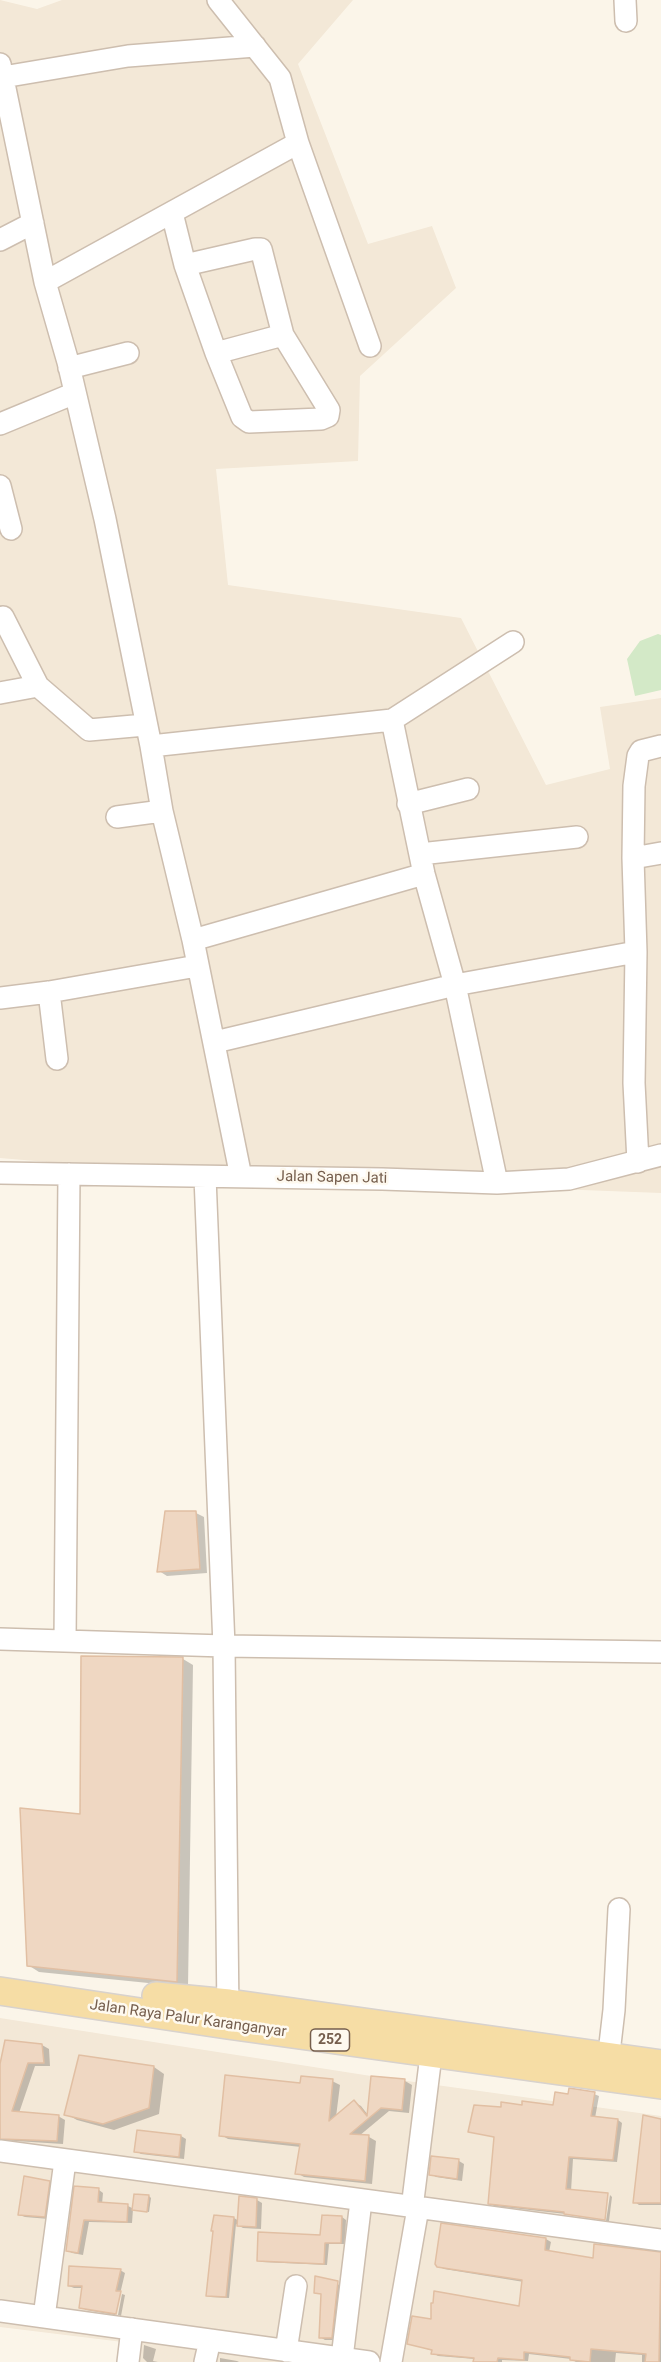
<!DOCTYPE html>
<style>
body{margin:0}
canvas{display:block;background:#fbf5e9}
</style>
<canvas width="661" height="2362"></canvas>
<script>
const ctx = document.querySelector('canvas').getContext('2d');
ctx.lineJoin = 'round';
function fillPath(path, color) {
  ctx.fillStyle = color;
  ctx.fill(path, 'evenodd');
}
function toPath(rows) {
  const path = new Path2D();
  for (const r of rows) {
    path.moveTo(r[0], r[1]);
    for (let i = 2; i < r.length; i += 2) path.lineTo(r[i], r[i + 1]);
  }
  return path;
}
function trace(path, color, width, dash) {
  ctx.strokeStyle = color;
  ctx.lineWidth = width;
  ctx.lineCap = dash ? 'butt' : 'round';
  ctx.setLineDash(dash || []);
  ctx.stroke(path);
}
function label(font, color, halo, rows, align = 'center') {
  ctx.font = font + ' Roboto,sans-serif';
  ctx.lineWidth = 5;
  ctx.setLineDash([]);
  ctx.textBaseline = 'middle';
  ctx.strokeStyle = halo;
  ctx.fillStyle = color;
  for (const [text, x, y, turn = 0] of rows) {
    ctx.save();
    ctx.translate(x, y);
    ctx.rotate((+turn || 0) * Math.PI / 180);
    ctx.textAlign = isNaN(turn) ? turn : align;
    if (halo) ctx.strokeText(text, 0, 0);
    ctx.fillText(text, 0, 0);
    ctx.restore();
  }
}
const residential = toPath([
 [0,0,37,9,62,0,353,0,298,64,368,244,432,226,456,288,360,376,358,461,216,469,228,585,461,618,546,785,610,769,600,707,661,698,661,1193,213,1176,0,1158],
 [0,2018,371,2076,661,2116,661,2362,130,2362,131,2343,0,2327]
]);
const green = toPath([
 [658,634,661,635,661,690,635,696,627,659,640,641]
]);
const shadow = toPath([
 [196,1513,204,1517,207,1573,167,1576,159,1571],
 [183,1659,193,1665,188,1987,39,1972,28,1965,81,1816],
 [42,2045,49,2049,50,2066,35,2066,19,2113,58,2116,65,2120,63,2144,0,2140,0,2071],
 [154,2067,164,2074,159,2114,114,2130,77,2120,66,2114],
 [332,2081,340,2085,336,2117,354,2102,361,2106,368,2115,405,2081,412,2085,409,2113,389,2111,359,2136,369,2137,376,2141,372,2184,304,2177,297,2173,301,2147,228,2139,221,2135,301,2084],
 [594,2094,599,2096,595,2118,618,2120,622,2123,617,2162,573,2159,571,2191,607,2194,603,2220,566,2214,494,2206,490,2203,496,2138,470,2131,502,2109,554,2106,570,2096],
 [661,2121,661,2205,639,2205,635,2202],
 [138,2131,181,2136,186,2139,184,2159,141,2154,136,2151],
 [433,2158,459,2161,464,2164,462,2181,436,2177,431,2174],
 [49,2182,54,2185,49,2219,25,2217,20,2215],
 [99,2190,103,2193,102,2204,128,2206,134,2209,135,2196,149,2196,151,2198,149,2212,136,2210,133,2209,132,2223,89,2222,83,2255,72,2253,67,2250],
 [610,2195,612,2197,609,2221,606,2221],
 [257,2200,262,2203,261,2229,243,2228,236,2224,229,2298,210,2297,207,2295,234,2218,239,2221],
 [342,2217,346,2220,345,2244,329,2244,327,2265,262,2262,258,2260,321,2236],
 [546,2239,551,2242,549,2252,594,2260,596,2246,661,2254,661,2362,642,2362,642,2355,616,2353,615,2362,576,2362,571,2359,529,2354,528,2361,502,2360,502,2362,476,2362,475,2359,438,2356,433,2353,433,2351,409,2343,433,2321,520,2308,524,2282,444,2269,438,2266],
 [120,2270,125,2273,115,2315,86,2310,81,2307,83,2288,74,2288,69,2286],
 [316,2278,343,2286,336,2340,325,2340,320,2337,323,2295,315,2292],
 [122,2294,125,2295,121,2316,118,2315],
 [144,2345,156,2349,153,2361,158,2362,147,2362,143,2358],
 [220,2358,237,2361,239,2362,220,2362]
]);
const building = toPath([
 [165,1511,196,1511,200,1569,157,1572,165,1511],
 [81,1656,183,1657,177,1982,27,1966,20,1808,80,1814,81,1656],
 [5,2040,42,2044,44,2063,28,2063,12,2111,59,2115,57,2141,0,2139,0,2064,5,2040],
 [79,2055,154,2066,149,2108,103,2124,64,2115,79,2055],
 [225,2075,300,2083,301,2076,333,2079,329,2121,354,2100,367,2116,371,2076,405,2079,402,2110,381,2108,350,2134,369,2135,365,2181,295,2174,300,2144,219,2136,225,2075],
 [569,2088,595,2092,591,2116,618,2119,613,2160,569,2157,566,2189,608,2193,605,2220,564,2214,564,2212,488,2204,494,2137,468,2132,474,2105,501,2107,501,2102,522,2105,522,2101,553,2105,555,2092,568,2094,569,2088],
 [643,2115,661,2119,661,2203,633,2203,643,2115],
 [137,2130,181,2135,179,2157,134,2152,137,2130],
 [431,2156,459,2159,457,2179,429,2175,431,2156],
 [24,2176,50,2181,45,2217,18,2215,24,2176],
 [74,2186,99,2188,98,2202,128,2204,127,2222,84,2220,78,2253,66,2251,74,2186],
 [134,2194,149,2195,147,2212,132,2210,134,2194],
 [239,2196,257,2198,256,2227,237,2226,239,2196],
 [214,2215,234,2217,226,2297,206,2296,213,2231,211,2231,214,2215],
 [322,2215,342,2216,341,2243,325,2243,324,2264,257,2261,258,2232,320,2235,322,2215],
 [441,2223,546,2238,545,2250,593,2258,594,2244,661,2252,659,2362,645,2362,646,2354,591,2349,590,2362,570,2360,570,2357,524,2352,524,2360,498,2358,497,2362,473,2362,474,2358,431,2354,432,2350,407,2344,412,2316,431,2319,431,2303,433,2303,434,2291,519,2306,522,2280,437,2267,435,2264,441,2223],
 [69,2266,121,2269,116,2291,121,2291,116,2314,79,2308,82,2286,68,2286,69,2266],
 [315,2276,338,2281,332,2338,319,2338,321,2294,314,2293,315,2276]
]);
const minor = toPath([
 [218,0,280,78,298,143,370,346],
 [625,0,626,21],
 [0,64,45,282,68,362,105,519,151,746,162,811,193,940,241,1177],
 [3,77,128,56,255,46],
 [172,213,185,265,216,353,242,417,249,422,321,419,328,416,329,410,283,335,261,249,255,249,185,265],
 [0,240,33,223],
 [45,282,298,143],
 [216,353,283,335],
 [69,368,128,353],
 [0,424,75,393],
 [0,486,11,529],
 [3,617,38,686,89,730,145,725],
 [0,693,38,686],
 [392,720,424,874,455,985,497,1183],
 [151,746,392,720,513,642],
 [408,804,468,789],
 [117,817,162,811],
 [420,854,577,837],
 [633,858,661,853],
 [193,940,424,874],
 [49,992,57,1059],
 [0,998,49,992,197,966],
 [215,1042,455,985,636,952],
 [638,1162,634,1083,636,952,633,858,634,786,638,756,641,751,661,746],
 [0,1173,382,1179,497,1183,569,1179,661,1155],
 [205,1177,224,1646,228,2016],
 [0,1639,224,1646,661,1652],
 [65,1641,69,1174],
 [607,2070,614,2010,619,1909],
 [0,2151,661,2240],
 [412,2208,433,2039],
 [0,2311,369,2362],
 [44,2317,65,2161],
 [286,2351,296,2286],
 [342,2358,361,2201],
 [128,2362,132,2329],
 [205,2362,210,2340],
 [391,2362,418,2208]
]);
const major = toPath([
 [0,1991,227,2025,661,2085],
 [156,1996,229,2003,661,2064]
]);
const shields = [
 [330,2040,39]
];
const shieldNames = [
 ["252",330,2040]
];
const streetNames = [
 ["Jalan Sapen Jati",332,1178,1],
 ["Jalan Raya Palur Karanganyar",188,2019,8]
];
fillPath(residential, '#f3e8d7');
fillPath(green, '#d3e9c7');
fillPath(shadow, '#0003');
fillPath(building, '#efd7c2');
trace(building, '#e1bfa3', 1.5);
trace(minor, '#cdbeaf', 24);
trace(major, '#d8d2cd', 30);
trace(minor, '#fff', 21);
trace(major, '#f6dda5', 27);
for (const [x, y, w] of shields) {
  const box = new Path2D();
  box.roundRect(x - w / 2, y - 11, w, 22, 4.5);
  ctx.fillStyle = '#fef9ef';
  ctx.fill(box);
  trace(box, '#755e4d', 1.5);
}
label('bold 14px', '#755e4d', null, shieldNames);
label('15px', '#755e4d', '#fef9ef', streetNames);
</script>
